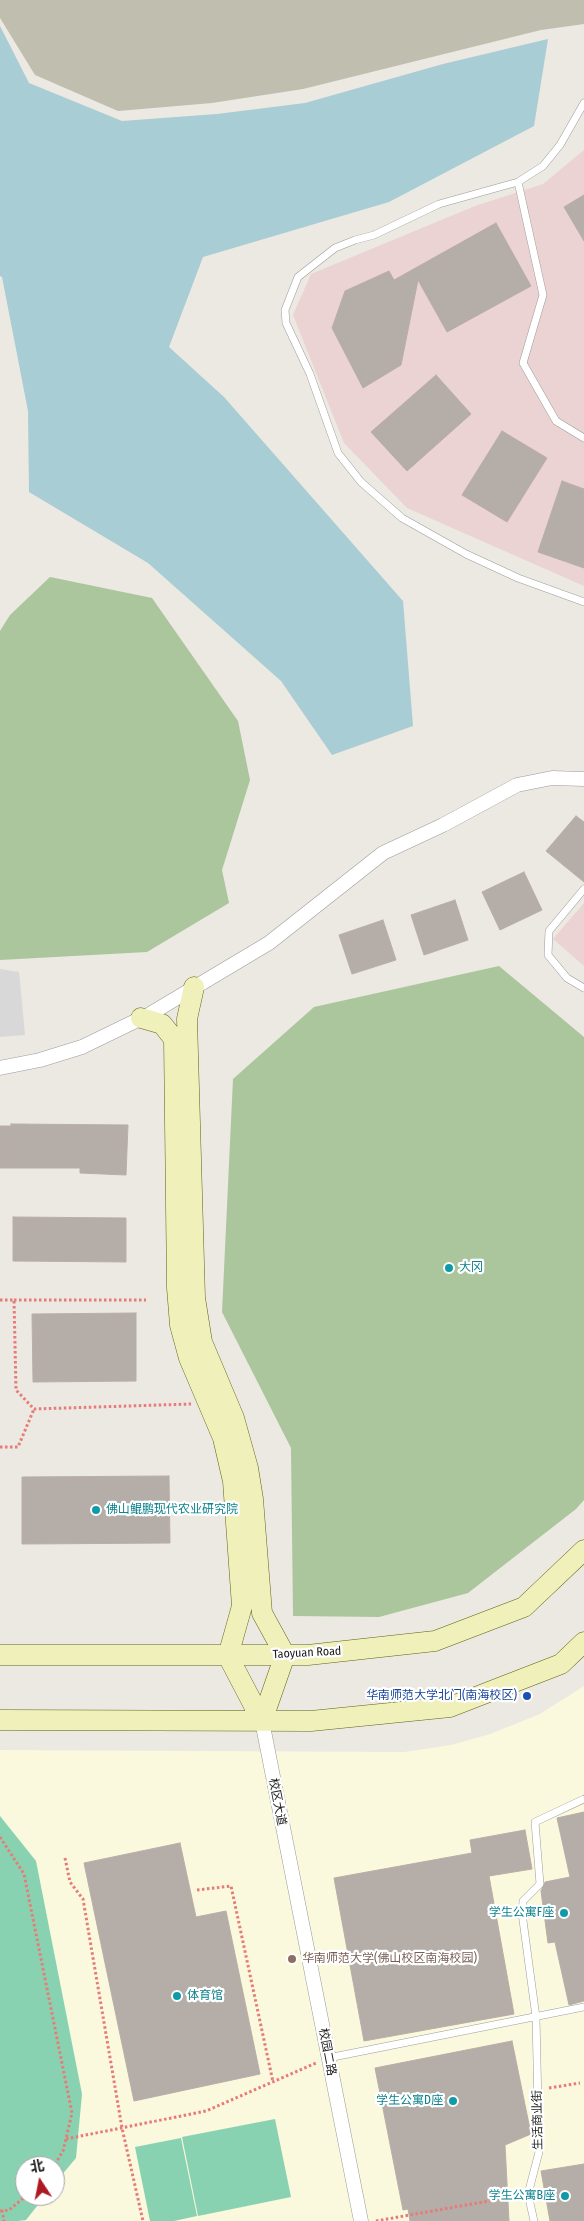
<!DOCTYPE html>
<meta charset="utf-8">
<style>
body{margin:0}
#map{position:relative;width:584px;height:2221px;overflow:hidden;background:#ece8e2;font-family:"Fira Sans Condensed","Noto Sans SC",sans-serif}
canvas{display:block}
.north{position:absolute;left:15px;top:2156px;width:50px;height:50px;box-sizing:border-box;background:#fff;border:1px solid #a4a4a4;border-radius:50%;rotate:349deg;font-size:14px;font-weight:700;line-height:20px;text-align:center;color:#1b1b1b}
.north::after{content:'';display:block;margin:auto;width:18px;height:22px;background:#ae1822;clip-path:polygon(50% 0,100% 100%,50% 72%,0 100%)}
</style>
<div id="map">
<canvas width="584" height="2221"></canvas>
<div class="north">北</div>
</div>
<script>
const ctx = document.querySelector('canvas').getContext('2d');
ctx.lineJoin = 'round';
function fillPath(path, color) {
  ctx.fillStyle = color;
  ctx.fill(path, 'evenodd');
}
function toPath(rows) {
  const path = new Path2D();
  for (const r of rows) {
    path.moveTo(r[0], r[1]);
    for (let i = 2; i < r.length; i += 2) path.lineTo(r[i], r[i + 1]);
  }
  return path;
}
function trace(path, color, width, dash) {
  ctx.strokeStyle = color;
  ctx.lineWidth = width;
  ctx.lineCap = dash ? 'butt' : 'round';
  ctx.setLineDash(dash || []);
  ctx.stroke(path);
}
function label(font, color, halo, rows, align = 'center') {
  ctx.font = font + ' "Fira Sans Condensed","Noto Sans SC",sans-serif';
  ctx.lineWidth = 4.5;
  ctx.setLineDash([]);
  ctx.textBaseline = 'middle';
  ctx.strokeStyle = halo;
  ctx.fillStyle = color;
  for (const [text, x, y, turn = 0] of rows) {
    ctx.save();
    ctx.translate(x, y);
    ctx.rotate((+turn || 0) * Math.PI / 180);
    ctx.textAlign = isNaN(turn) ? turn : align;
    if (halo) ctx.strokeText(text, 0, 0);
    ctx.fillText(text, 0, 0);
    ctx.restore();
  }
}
const residential = toPath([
 [0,969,19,972,25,1035,0,1037]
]);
const commercial = toPath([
 [584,150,584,586,407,508,344,443,293,315,311,274,475,206,543,184],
 [584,903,584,966,553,939]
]);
const education = toPath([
 [584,1686,584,2221,0,2221,0,1750,404,1752,451,1745,490,1734,540,1714],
 [25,2166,55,2166,55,2196,25,2196]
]);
const construction = toPath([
 [0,0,584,0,584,24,541,30,303,89,212,103,118,111,35,75,0,18]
]);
const forest = toPath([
 [50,577,152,598,238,721,250,780,222,870,229,903,147,952,0,960,0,631,10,615],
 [499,966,584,1037,584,1500,576,1509,468,1593,379,1617,293,1616,291,1448,222,1312,233,1079,314,1007]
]);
const pitch = toPath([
 [0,1816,36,1861,82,2094,76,2158,55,2183,55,2166,25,2166,25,2196,45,2196,26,2220,18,2221,0,2221],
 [275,2119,291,2197,198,2216,182,2137],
 [181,2138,197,2216,174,2221,150,2221,135,2147]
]);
const water = toPath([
 [0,26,29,83,122,121,217,114,305,103,443,64,548,39,534,126,389,202,203,257,169,347,224,397,403,601,413,726,332,755,281,681,148,563,29,492,28,411,2,277,0,276]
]);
const building = toPath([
 [584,195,584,241,564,207,584,195],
 [496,223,531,286,447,332,418,280,401,365,363,388,332,328,345,291,389,271,394,280,496,223],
 [436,375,471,414,407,471,371,432,436,375],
 [502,431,547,458,507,522,462,495,502,431],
 [562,481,584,489,584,568,538,552,562,481],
 [576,816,584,822,584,882,546,851,576,816],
 [524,872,542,910,500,930,482,892,524,872],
 [455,900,468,940,424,955,411,915,455,900],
 [383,920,396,960,352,974,339,935,383,920],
 [11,1124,128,1125,126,1175,80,1173,80,1168,0,1168,0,1126,11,1126,11,1124],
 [13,1217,126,1218,126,1262,13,1261,13,1217],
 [136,1313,136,1381,33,1382,32,1314,136,1313],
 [169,1476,170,1543,22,1544,22,1477,169,1476],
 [584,1812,584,2001,569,2005,555,1942,548,1943,541,1891,545,1882,570,1877,557,1818,584,1812],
 [525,1830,532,1869,489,1876,514,2014,364,2041,334,1878,472,1853,470,1840,525,1830],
 [180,1843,196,1917,226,1911,260,2074,134,2101,84,1863,180,1843],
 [512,2041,531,2134,505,2145,509,2221,410,2221,408,2209,403,2210,375,2068,512,2041],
 [584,2164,584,2221,550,2221,541,2171,584,2164]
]);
const path = toPath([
 [0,1300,14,1300,16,1390,34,1409,191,1404],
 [14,1300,146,1300],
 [0,1447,18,1447,34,1409],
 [0,1837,24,1874,72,2113,63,2151,54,2166],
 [65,1858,70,1882,83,1899,122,2128,143,2221],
 [197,1890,231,1886,273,2082],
 [549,2088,580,2083],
 [66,2139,206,2111,316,2063],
 [2,2210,4,2221],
 [0,2211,9,2210,26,2196],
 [376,2221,517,2196]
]);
const lane = toPath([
 [584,103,560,145,543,166,518,182,439,204,374,235,355,240,335,248,298,277,285,310,286,323,310,374,338,453,361,482,402,518,466,554,518,578,584,602],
 [518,182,543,295,523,363,556,421,584,438],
 [584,889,549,931,548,955,567,978,584,988],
 [328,2058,584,2007],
 [534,2221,528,2194,539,2152,536,2017,522,1913,523,1901,540,1884,535,1822,584,1799]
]);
const street = toPath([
 [0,1068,40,1060,82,1047,150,1014,269,943,383,853,443,825,517,785,552,778,584,779],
 [262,1721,361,2221]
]);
const secondary = toPath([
 [194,987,187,1019,195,1298,202,1342,234,1418,248,1468,253,1499,262,1613,285,1655,262,1721],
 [141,1018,162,1024,174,1039,177,1288,180,1325,189,1358,223,1438,233,1481,242,1606,228,1656,262,1721],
 [0,1655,308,1655,435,1641,524,1607,584,1550],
 [0,1720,311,1721,450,1707,561,1664,584,1642]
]);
const markers = [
 [449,1268,5,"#0f9aa8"],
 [96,1510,5,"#0f9aa8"],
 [527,1696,5,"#1a4fb4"],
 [564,1913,5,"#0f9aa8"],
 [292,1959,5,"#8d6e63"],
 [177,1996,5,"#0f9aa8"],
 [453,2101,5,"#0f9aa8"],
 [565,2196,5,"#0f9aa8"]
];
const cultureNames = [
 ["大冈",459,1268],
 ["佛山鲲鹏现代农业研究院",106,1510],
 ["学生公寓F座",554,1913,"right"],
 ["体育馆",187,1996],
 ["学生公寓D座",443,2101,"right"],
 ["学生公寓B座",555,2196,"right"]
];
const streetNames = [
 ["Taoyuan Road",307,1653,-3],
 ["校区大道",277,1802,79],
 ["校园二路",327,2052,79],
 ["生活商业街",538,2120,-91]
];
const transitNames = [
 ["华南师范大学北门(南海校区)",517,1696]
];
const educationNames = [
 ["华南师范大学(佛山校区南海校园)",302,1959]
];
fillPath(residential, '#d9d8d8');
fillPath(commercial, '#ebd3d4');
fillPath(education, '#faf8dd');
fillPath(construction, '#bfbeaf');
fillPath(forest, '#abc69c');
fillPath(pitch, '#89d2b1');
fillPath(water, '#a8cdd4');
fillPath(building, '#b4ada8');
trace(building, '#bbaea7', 1);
trace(lane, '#9c9c9c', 8);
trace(street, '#9c9c9c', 15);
trace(secondary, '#606312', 21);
trace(path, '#e77b77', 3, [2.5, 2.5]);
trace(lane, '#fff', 7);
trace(street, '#fff', 14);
trace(secondary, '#f0f0bb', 20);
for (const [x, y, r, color] of markers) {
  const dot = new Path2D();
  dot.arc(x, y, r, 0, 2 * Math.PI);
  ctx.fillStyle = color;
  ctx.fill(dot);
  trace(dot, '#fff', 2);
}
label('12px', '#0d838f', '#fff', cultureNames, 'left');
label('12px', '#1b1b1b', '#fff', streetNames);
label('12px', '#164399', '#fff', transitNames, 'right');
label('12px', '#785e54', '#fff', educationNames, 'left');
</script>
